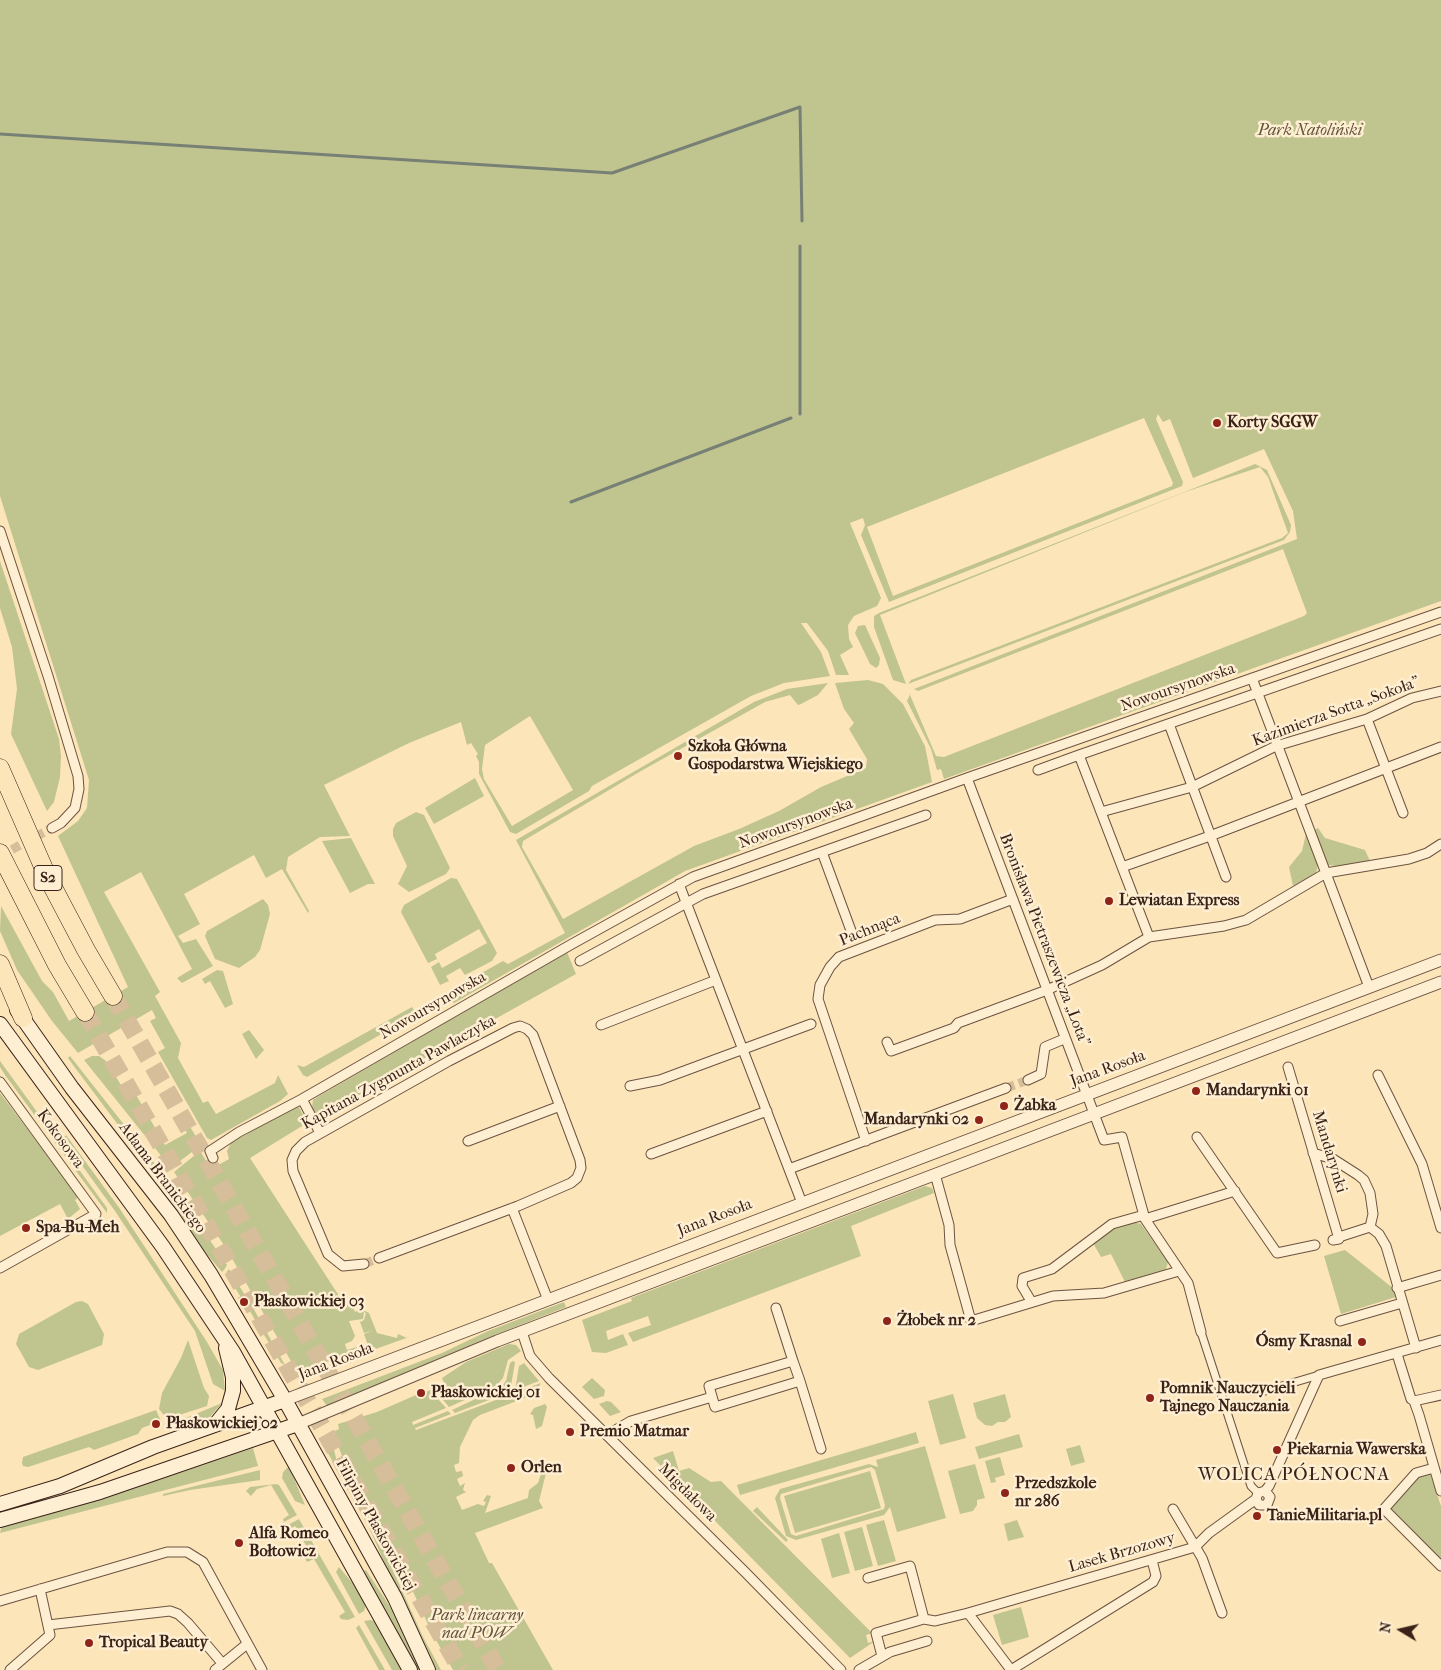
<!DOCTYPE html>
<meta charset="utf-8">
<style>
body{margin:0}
#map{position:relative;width:1441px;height:1670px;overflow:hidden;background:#fde5ba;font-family:"IM FELL French Canon",serif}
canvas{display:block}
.north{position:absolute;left:1376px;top:1605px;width:50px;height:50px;-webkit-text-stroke:4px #feeed2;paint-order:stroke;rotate:279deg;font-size:14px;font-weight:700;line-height:20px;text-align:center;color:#3a2219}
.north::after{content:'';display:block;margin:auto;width:18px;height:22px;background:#3a2219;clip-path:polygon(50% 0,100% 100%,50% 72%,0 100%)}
</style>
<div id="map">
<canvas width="1441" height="1670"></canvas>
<div class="north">N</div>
</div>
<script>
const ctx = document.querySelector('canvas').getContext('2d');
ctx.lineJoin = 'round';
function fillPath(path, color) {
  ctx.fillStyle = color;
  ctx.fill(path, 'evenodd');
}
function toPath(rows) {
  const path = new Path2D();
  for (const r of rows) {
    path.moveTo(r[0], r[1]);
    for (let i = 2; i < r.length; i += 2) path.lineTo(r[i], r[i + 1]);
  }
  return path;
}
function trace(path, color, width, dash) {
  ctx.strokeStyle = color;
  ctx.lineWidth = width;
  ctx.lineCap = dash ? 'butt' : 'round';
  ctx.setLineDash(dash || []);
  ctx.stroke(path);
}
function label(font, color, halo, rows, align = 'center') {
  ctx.font = font + ' "IM FELL French Canon",serif';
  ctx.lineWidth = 5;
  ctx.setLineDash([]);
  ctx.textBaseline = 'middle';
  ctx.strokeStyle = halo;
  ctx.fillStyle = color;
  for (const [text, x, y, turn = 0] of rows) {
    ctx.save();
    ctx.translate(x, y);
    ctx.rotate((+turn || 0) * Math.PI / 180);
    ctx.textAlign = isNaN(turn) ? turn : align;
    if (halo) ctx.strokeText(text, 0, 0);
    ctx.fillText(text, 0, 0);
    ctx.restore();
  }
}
const green = toPath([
 [0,0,1441,0,1441,601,944,779,941,769,937,770,931,749,907,701,912,690,910,695,936,756,944,757,1304,616,1307,613,1283,549,918,691,914,689,1297,539,1293,511,1264,449,1193,478,1170,419,1163,422,1158,414,1156,419,1183,482,1182,486,889,602,861,535,865,525,863,518,850,523,881,598,877,606,854,616,848,625,849,639,853,647,840,655,849,675,836,675,828,651,807,623,801,623,821,652,830,676,784,683,751,696,592,786,589,791,516,834,510,832,479,774,479,762,476,756,478,754,471,743,467,745,461,722,409,743,324,785,350,836,320,837,288,857,286,870,309,911,308,913,282,869,266,878,254,855,184,894,200,924,178,936,183,943,196,939,213,966,182,983,177,978,192,969,141,872,104,892,160,992,155,996,181,1043,178,1058,203,1103,208,1101,216,1114,275,1083,278,1075,288,1094,280,1101,211,1140,207,1138,158,1052,165,1048,150,1021,156,1018,152,1010,78,1053,52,1021,17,970,0,931,1,906,42,981,53,992,69,1021,128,987,58,836,78,821,87,808,89,780,0,496],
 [1144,418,1173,483,1172,486,893,596,867,527],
 [530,716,573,790,512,826,484,779,482,769,485,745],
 [1255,464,1267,470,1291,525,1290,532,1284,540,908,684,911,680,1282,538,1288,533,1268,477,1260,467,1185,492,880,615,906,684,893,680,874,627,874,616,879,613],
 [0,561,59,739,61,756,60,777,54,802,47,811,11,734,17,689,12,647,0,608],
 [865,625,880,658,879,665,876,668,870,664,855,633,858,626],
 [868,680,883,684,903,704,925,746,932,782,685,871,454,1003,450,1000,449,991,503,961,508,964,565,933,516,840,754,702,787,689,828,683,818,695,801,704,798,705,790,695,765,702,641,771,523,841,522,847,563,919,694,846,739,829,779,811,821,787,866,768,867,759,849,729,854,723,844,709,835,683],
 [475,778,484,796,434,824,425,808],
 [416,812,424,815,450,868,446,874,409,892,398,884,407,866,393,836,393,829,396,823],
 [1318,828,1325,838,1365,850,1370,861,1337,866,1318,864,1316,874,1293,886,1289,867,1302,851,1306,834],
 [351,838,375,884,368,884,350,893,322,841],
 [451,878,457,879,497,953,492,961,465,975,460,968,446,976,449,981,440,985,431,967,439,962,442,968,487,943,479,929,435,954,437,959,428,963,401,912,404,905],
 [263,899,268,905,270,914,260,950,255,957,239,968,215,959,205,936,207,931],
 [567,952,576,974,319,1117,312,1108,313,1100,319,1096],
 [217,970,223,971,233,1004,225,1008,210,981,205,984,202,979],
 [412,1007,416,1014,307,1077,303,1075,297,1065,304,1067],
 [249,1030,264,1050,256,1059,242,1034],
 [70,1056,174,1188,227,1265,224,1270,222,1272,204,1251,146,1162,76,1069,68,1058],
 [92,1056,99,1056,106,1061,121,1085,128,1081,165,1145,187,1133,184,1128,189,1125,201,1145,171,1168,84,1060],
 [0,1061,107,1208,107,1213,5,1075,0,1067],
 [0,1093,79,1197,75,1200,80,1209,68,1219,60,1204,0,1236],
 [298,1105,307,1123,250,1158,341,1299,350,1301,355,1312,361,1309,369,1313,377,1333,397,1338,398,1334,407,1338,412,1336,370,1351,364,1334,372,1331,364,1333,360,1322,364,1320,366,1313,364,1312,363,1319,349,1321,355,1336,352,1341,345,1344,347,1350,357,1347,363,1354,356,1356,343,1356,305,1370,292,1363,226,1248,174,1172,200,1151,211,1169,229,1159,227,1151,231,1143],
 [66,1135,120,1209,207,1342,223,1370,225,1391,213,1384,195,1331,115,1211,63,1139],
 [925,1186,932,1188,934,1193,851,1226,861,1256,633,1342,628,1333,651,1325,648,1316,606,1331,608,1340,623,1334,628,1345,606,1353,592,1352,582,1320,632,1301,631,1298],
 [1134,1222,1141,1224,1168,1262,1166,1269,1161,1272,1125,1282,1111,1254,1101,1257,1093,1243,1116,1226],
 [1345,1250,1394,1289,1396,1297,1341,1314,1324,1256],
 [229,1269,246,1297,242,1299,226,1273],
 [82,1301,88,1304,104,1334,102,1345,38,1370,29,1367,16,1344,19,1334,76,1302],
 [564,1302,566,1307,487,1338,327,1406,322,1399,442,1353,488,1331],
 [252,1306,285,1365,281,1363,248,1308],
 [188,1340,204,1388,209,1396,207,1406,167,1419,159,1409,162,1393,181,1358],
 [509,1344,516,1345,521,1351,508,1360,503,1378,496,1386,449,1407,433,1388,444,1383,442,1378,466,1362],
 [344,1360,355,1361,311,1377,309,1373],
 [513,1361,515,1362,510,1392,455,1413,452,1410,501,1387,506,1381,510,1363],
 [524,1363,539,1381,515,1390,519,1366],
 [592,1378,605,1390,604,1396,594,1399,582,1387],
 [541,1383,535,1394,480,1415,473,1420,460,1447,459,1463,454,1465,456,1472,462,1471,463,1476,457,1479,460,1486,465,1483,463,1490,466,1492,456,1497,462,1510,478,1504,484,1506,486,1502,483,1501,487,1495,491,1496,485,1513,528,1498,529,1490,538,1483,543,1468,545,1468,544,1473,546,1473,539,1501,543,1508,475,1533,489,1563,492,1563,553,1670,453,1670,432,1633,387,1535,382,1532,342,1456,333,1432,339,1429,338,1424,377,1412,416,1395,417,1397,430,1390,446,1408,412,1422,413,1425,448,1411,451,1414,415,1428,416,1430],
 [953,1394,966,1438,940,1445,928,1401],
 [1005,1394,1011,1417,1005,1422,998,1422,992,1426,985,1425,977,1418,973,1403],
 [607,1401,611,1402,621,1412,610,1416,599,1404],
 [222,1403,209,1418,182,1424,186,1418],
 [545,1404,547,1407,542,1426,536,1429,533,1415,530,1414,534,1408],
 [156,1410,161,1421,142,1428,138,1434,94,1450,89,1447,28,1467,23,1466,22,1463,23,1457],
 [916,1432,919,1443,740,1495,737,1485],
 [1019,1434,1023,1447,979,1459,975,1447],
 [332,1442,336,1458,368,1515,423,1637,441,1670,432,1670,366,1521,324,1446],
 [1080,1445,1085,1462,1071,1466,1066,1449],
 [925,1446,946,1518,897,1532,890,1507,884,1515,796,1540,786,1536,775,1498,780,1489,869,1464,878,1467,876,1460],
 [871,1467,875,1470,885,1505,884,1509,796,1536,791,1534,780,1498,781,1494],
 [253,1448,258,1466,0,1533,2,1525,108,1497],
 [673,1451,679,1471,689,1468,711,1482,721,1481,872,1633,866,1635,868,1643,875,1641,850,1658,653,1458],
 [1000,1457,1005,1475,995,1478,996,1482,991,1483,985,1461],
 [975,1464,985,1498,977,1500,977,1505,973,1511,960,1514,948,1471],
 [289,1466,305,1505,295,1501,282,1478,283,1472],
 [260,1470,260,1480,190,1490,163,1496,163,1494],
 [870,1471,881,1508,795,1533,784,1496],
 [1430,1473,1441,1506,1441,1562,1392,1512,1391,1506,1420,1474],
 [276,1484,279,1485,297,1515,284,1522,283,1519,289,1515,271,1485,257,1489,251,1496,246,1491,250,1487],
 [757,1507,788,1540,786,1542,753,1511],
 [299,1519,355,1617,348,1620,341,1619,339,1616,345,1612,314,1559,307,1562,302,1553,308,1549,295,1526,288,1530,286,1526],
 [884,1520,896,1561,878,1566,866,1525],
 [1017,1520,1024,1537,1008,1541,1004,1524],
 [862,1527,873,1566,855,1571,844,1532],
 [839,1533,850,1573,832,1578,821,1539],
 [339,1567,355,1586,366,1604,364,1611,359,1614,336,1572],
 [366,1570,400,1622,423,1670,415,1670,364,1571],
 [1021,1607,1029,1637,1002,1645,993,1615],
 [371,1620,377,1623,403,1670,392,1670,364,1621],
 [359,1625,385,1670,379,1670,356,1628]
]);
const stream = toPath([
 [0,134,612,173,800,107,802,221],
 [800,246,800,414],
 [571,502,791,418]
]);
const minorTunnel = toPath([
 [0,856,52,828],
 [1006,1088,1028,1080],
 [364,1264,379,1258]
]);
const motorwayTunnel = toPath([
 [113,996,498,1670],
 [85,1012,461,1670]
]);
const pedestrian = toPath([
 [1201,1332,1251,1486,1258,1493],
 [1221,1390,1265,1391,1319,1375]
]);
const minor = toPath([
 [0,531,48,676,78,776,79,789,75,808,61,823,52,828],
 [1252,678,1369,987],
 [1367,719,1403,813],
 [1169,724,1226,877],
 [1038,770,1079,755],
 [967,778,1104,1140,1122,1137,1145,1219,1188,1283,1201,1332],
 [1101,812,1192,787,1276,746,1367,719,1412,698,1441,691],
 [822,852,853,936],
 [1122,867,1210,836,1441,747],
 [679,884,802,1203],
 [1149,937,1079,755,1441,629],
 [580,961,703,894,926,815],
 [601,1025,716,980],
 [887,1042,891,1051,954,1028,958,1023,1047,990,1102,965,1149,937,1224,926,1246,920,1326,873,1409,859,1427,853,1441,844],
 [1288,1067,1339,1239,1333,1240],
 [1378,1075,1422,1164,1441,1228],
 [1028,1080,1041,1074,1045,1047,1064,1039],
 [0,1082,96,1214,0,1268],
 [630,1086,660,1080,811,1024],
 [302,1099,320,1133],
 [1197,1137,1277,1253,1315,1245],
 [468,1141,560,1106],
 [866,1141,818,999,820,985,830,967,839,957,935,920,960,919,1013,899],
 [1313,1153,1333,1159,1358,1175,1364,1180,1370,1193,1373,1214,1370,1227,1339,1237],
 [651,1154,767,1111],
 [213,1158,210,1151,239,1132,302,1099,572,944,693,877,967,778,1441,612],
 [789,1169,1006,1088],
 [935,1174,949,1225,950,1245,971,1321,1053,1296,1104,1293,1179,1271],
 [512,1208,548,1300],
 [1145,1219,1235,1191],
 [1370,1227,1379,1234,1386,1246,1416,1348],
 [364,1264,343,1266,328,1254,293,1171,292,1160,296,1151,305,1142,449,1061,513,1028,520,1026,527,1029,533,1035,580,1160,581,1168,577,1178,571,1183,518,1206,379,1258],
 [1397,1288,1441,1275],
 [1031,1301,1022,1286,1023,1278,1052,1269,1112,1224,1144,1215],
 [776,1308,793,1361],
 [1340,1321,1402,1303],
 [522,1332,530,1356,549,1378,745,1572,841,1670],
 [1397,1354,1411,1399,1414,1401,1419,1415,1441,1491],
 [793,1361,800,1381,715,1407,709,1386,793,1361],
 [800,1381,821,1449],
 [1414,1401,1441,1395],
 [607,1435,631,1421,712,1397],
 [1434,1468,1416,1473,1384,1509,1441,1566],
 [1256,1499,1259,1505,1267,1505,1270,1497,1265,1491],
 [1173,1509,1202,1558,1222,1613],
 [868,1578,910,1566,924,1619],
 [0,1601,167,1552,187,1552,203,1562,262,1670],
 [968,1613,1011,1670],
 [924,1619,935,1621,968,1613,1195,1547,1209,1533,1256,1499,1258,1493,1265,1491,1269,1486,1319,1375,1441,1340],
 [48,1625,170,1611,178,1614,188,1623,222,1663],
 [882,1656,876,1633,924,1619],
 [10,1670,50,1635,40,1589],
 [215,1670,247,1644],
 [859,1670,890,1652,927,1641],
 [1011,1670,1153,1582,1156,1576,1152,1560]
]);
const tertiary = toPath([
 [285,1400,1441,960],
 [298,1424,497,1341,1441,982]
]);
const secondary = toPath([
 [17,1010,72,1088,171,1215,211,1275,285,1400,395,1598,428,1670],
 [0,1024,163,1247,233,1352,410,1670],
 [215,1425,228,1409,233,1391,233,1377,226,1348],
 [0,1504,60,1486,153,1447,285,1400],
 [0,1520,100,1492,298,1424]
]);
const motorway = toPath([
 [0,768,48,878,86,950,113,996],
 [0,853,57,965,85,1012],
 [0,964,23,1018]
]);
const markers = [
 [1217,423,5,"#8f2418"],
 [678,756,5,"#8f2418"],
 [1109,901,5,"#8f2418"],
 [1196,1091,5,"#8f2418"],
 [1004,1106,5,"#8f2418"],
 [979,1120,5,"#8f2418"],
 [26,1228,5,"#8f2418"],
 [244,1302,5,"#8f2418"],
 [887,1321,5,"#8f2418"],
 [1362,1342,5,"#8f2418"],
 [421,1393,5,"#8f2418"],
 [1150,1398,5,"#8f2418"],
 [156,1424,5,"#8f2418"],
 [570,1432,5,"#8f2418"],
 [1277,1450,5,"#8f2418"],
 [511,1468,5,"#8f2418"],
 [1005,1493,5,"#8f2418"],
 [1257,1516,5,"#8f2418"],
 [239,1543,5,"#8f2418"],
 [89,1643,5,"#8f2418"]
];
const shields = [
 [48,878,28]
];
const shieldNames = [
 ["S2",48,878]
];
const parkNames = [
 ["Park Natoliński",1310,131],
 ["Park linearny",477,1616],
 ["nad POW",477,1634]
];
const poiNames = [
 ["Korty SGGW",1227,423],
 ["Szkoła Główna",688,747],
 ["Gospodarstwa Wiejskiego",688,765],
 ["Lewiatan Express",1119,901],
 ["Mandarynki 01",1206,1091],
 ["Żabka",1014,1106],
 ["Mandarynki 02",969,1120,"right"],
 ["Spa-Bu-Meh",36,1228],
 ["Płaskowickiej 03",254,1302],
 ["Żłobek nr 2",897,1321],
 ["Ósmy Krasnal",1352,1342,"right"],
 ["Pomnik Nauczycieli",1160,1389],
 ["Tajnego Nauczania",1160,1407],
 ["Płaskowickiej 01",431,1393],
 ["Płaskowickiej 02",166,1424],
 ["Premio Matmar",580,1432],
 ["Piekarnia Wawerska",1287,1450],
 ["Orlen",521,1468],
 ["Przedszkole",1015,1484],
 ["nr 286",1015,1502],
 ["TanieMilitaria.pl",1267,1516],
 ["Alfa Romeo",249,1534],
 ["Bołtowicz",249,1552],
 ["Tropical Beauty",99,1643]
];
const streetNames = [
 ["Nowoursynowska",1178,688,-19],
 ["Kazimierza Sotta „Sokoła”",1336,712,-20],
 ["Nowoursynowska",796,824,-20],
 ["Pachnąca",870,930,-22],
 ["Bronisława Pietraszewicza „Lota”",1044,940,69],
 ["Nowoursynowska",433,1006,-30],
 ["Jana Rosoła",1108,1069,-20],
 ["Kapitana Zygmunta Pawlaczyka",399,1073,-29],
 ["Kokosowa",60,1139,54],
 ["Mandarynki",1329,1152,73],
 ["Adama Branickiego",162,1178,53],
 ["Jana Rosoła",715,1218,-21],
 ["Jana Rosoła",336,1362,-21],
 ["Migdałowa",687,1493,45],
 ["Filipiny Płaskowickiej",375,1525,61],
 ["Lasek Brzozowy",1122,1553,-16]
];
const neighbourhoodNames = [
 ["WOLICA PÓŁNOCNA",1294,1476]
];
fillPath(green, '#c0c48f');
trace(stream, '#778075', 3);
trace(minorTunnel, '#d6be9a', 9, [9, 4.5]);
trace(motorwayTunnel, '#d6be9a', 18, [18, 9]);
trace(pedestrian, '#6b5341', 9);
trace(minor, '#6b5341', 11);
trace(tertiary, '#6b5341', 13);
trace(secondary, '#3a2219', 16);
trace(motorway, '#3a2219', 19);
trace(pedestrian, '#feeed2', 7);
trace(minor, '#feeed2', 9);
trace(tertiary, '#feeed2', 11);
trace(secondary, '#feeed2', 14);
trace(motorway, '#fde5ba', 18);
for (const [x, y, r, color] of markers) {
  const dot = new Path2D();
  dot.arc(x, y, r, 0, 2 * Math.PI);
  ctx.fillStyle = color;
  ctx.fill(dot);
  trace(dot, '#feeed2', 2);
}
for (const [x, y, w] of shields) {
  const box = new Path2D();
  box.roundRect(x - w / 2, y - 12.5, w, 25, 4);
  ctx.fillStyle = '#feeed2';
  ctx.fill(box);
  trace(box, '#3a2219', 1);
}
label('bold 15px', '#3a2219', null, shieldNames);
label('italic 16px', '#62533c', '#feeed2', parkNames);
label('bold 16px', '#3a2219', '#feeed2', poiNames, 'left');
label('16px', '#3a2219', '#feeed2', streetNames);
ctx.letterSpacing = '1px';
label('18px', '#3a2219', '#feeed2', neighbourhoodNames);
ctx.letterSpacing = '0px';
</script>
